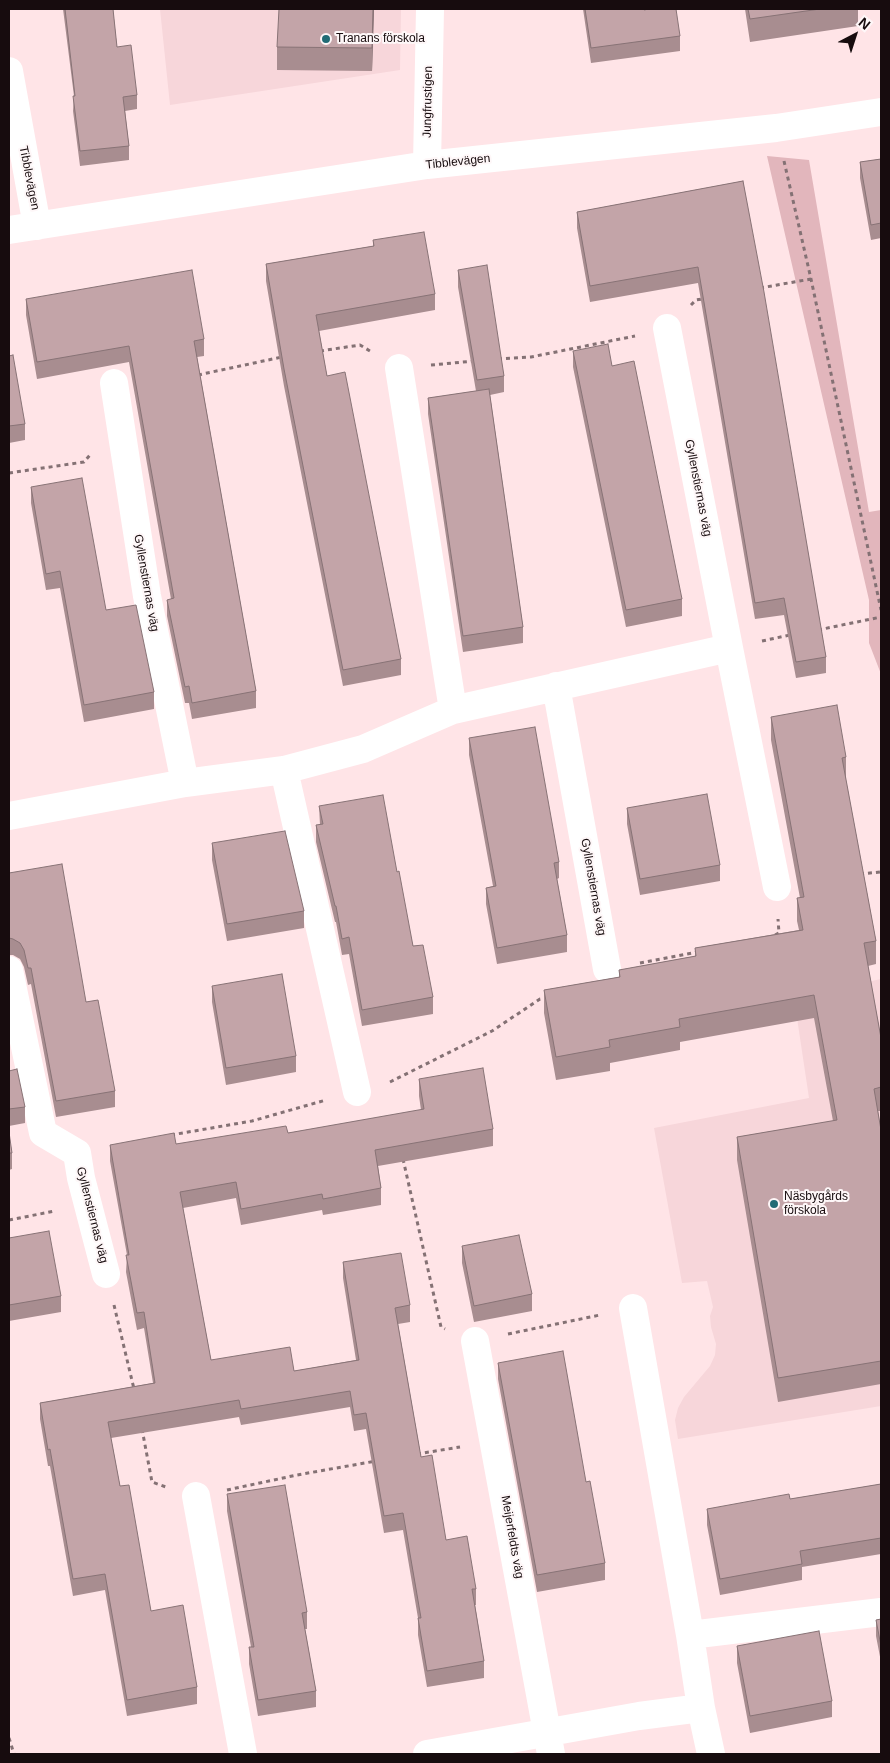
<!DOCTYPE html>
<meta charset="utf-8">
<style>
body{margin:0}
#map{position:relative;width:890px;height:1763px;overflow:hidden;background:#ffe4e7;font-family:Helvetica,sans-serif}
canvas{display:block}
.frame{position:absolute;inset:0;border:10px solid #170c0e;pointer-events:none}
.north{position:absolute;left:830px;top:10px;width:50px;height:50px;-webkit-text-stroke:4px #fef7f8;paint-order:stroke;rotate:40deg;font-size:14px;font-weight:700;line-height:20px;text-align:center;color:#170c0e}
.north::after{content:'';display:block;margin:auto;width:18px;height:22px;background:#170c0e;clip-path:polygon(50% 0,100% 100%,50% 72%,0 100%)}
</style>
<div id="map">
<canvas width="890" height="1763"></canvas>
<div class="frame"></div>
<div class="north">N</div>
</div>
<script>
const ctx = document.querySelector('canvas').getContext('2d');
ctx.lineJoin = 'round';
function fillPath(path, color) {
  ctx.fillStyle = color;
  ctx.fill(path, 'evenodd');
}
function toPath(rows) {
  const path = new Path2D();
  for (const r of rows) {
    path.moveTo(r[0], r[1]);
    for (let i = 2; i < r.length; i += 2) path.lineTo(r[i], r[i + 1]);
  }
  return path;
}
function trace(path, color, width, dash) {
  ctx.strokeStyle = color;
  ctx.lineWidth = width;
  ctx.lineCap = dash ? 'butt' : 'round';
  ctx.setLineDash(dash || []);
  ctx.stroke(path);
}
function label(font, color, halo, rows, align = 'center') {
  ctx.font = font + ' Helvetica,sans-serif';
  ctx.lineWidth = 4;
  ctx.setLineDash([]);
  ctx.textBaseline = 'middle';
  ctx.strokeStyle = halo;
  ctx.fillStyle = color;
  for (const [text, x, y, turn = 0] of rows) {
    ctx.save();
    ctx.translate(x, y);
    ctx.rotate((+turn || 0) * Math.PI / 180);
    ctx.textAlign = isNaN(turn) ? turn : align;
    if (halo) ctx.strokeText(text, 0, 0);
    ctx.fillText(text, 0, 0);
    ctx.restore();
  }
}
const built = toPath([
 [160,9,401,9,400,70,170,105],
 [881,979,881,1406,678,1439,675,1420,678,1408,684,1397,710,1366,715,1355,716,1344,711,1327,710,1316,713,1307,707,1281,682,1283,654,1128,809,1098,794,998]
]);
const green = toPath([
 [767,156,809,160,869,512,881,510,881,674,869,643,869,600]
]);
const path = toPath([
 [784,161,811,279,881,610],
 [760,288,811,279],
 [691,305,696,300,702,299],
 [320,351,360,345,370,351],
 [498,359,531,357,635,336],
 [431,365,475,361],
 [198,375,282,357],
 [9,473,84,462,90,455],
 [818,630,881,617],
 [762,641,790,635],
 [860,874,881,872],
 [775,935,779,933,778,919],
 [640,963,698,952],
 [390,1082,492,1031,540,999,547,998],
 [171,1135,252,1121,326,1100],
 [403,1159,441,1327,445,1329],
 [9,1220,55,1211],
 [114,1305,134,1389],
 [508,1334,600,1315],
 [142,1429,152,1482,166,1487],
 [417,1454,460,1447],
 [227,1490,297,1475,376,1461],
 [9,1738,14,1754]
]);
const street = toPath([
 [9,71,37,226],
 [427,165,430,9],
 [9,230,427,165,776,128,881,112],
 [667,328,729,648,777,887],
 [399,368,453,710],
 [114,383,147,596,185,783],
 [556,686,607,969],
 [284,770,357,1092],
 [9,816,185,783,284,770,363,749,453,710,729,648],
 [9,970,43,1133,77,1153,81,1178,106,1274],
 [475,1341,551,1754],
 [196,1496,243,1754],
 [690,1635,881,1612],
 [701,1708,711,1754],
 [427,1754,639,1716,701,1708,690,1635,633,1308]
]);
const wall = toPath([
 [63,9,113,9,117,47,137,95,137,109,125,111,129,146,129,160,80,166,73,111,74,96],
 [374,9,372,71,277,70,277,47],
 [583,9,644,9,680,36,680,51,591,63],
 [745,9,858,9,858,26,750,42],
 [881,159,881,238,871,240,860,178,860,162],
 [743,181,826,657,826,673,796,678,784,615,755,619,698,283,590,302,577,228,577,212],
 [373,240,435,294,435,310,319,331,327,376,401,659,401,675,343,686,284,386,266,281,266,264,373,246],
 [458,270,504,376,504,392,490,395,523,627,523,643,463,652,428,414,428,398,476,391,458,287],
 [26,299,204,339,204,356,197,357,256,691,256,708,192,719,189,703,185,703,167,616,167,600,171,599,129,362,37,379,26,315],
 [573,351,612,366,682,599,682,616,626,627,573,367],
 [9,356,25,424,25,440,9,443],
 [31,487,154,692,154,709,84,722,60,588,46,590,31,503],
 [771,717,846,757,846,780,876,941,876,964,868,966,881,1038,881,1111,878,1111,881,1130,881,1384,778,1402,737,1160,737,1137,833,1121,814,1018,680,1042,680,1050,610,1063,610,1071,556,1080,544,1013,544,990,619,977,619,970,695,956,695,948,799,930,797,921,797,898,800,898,771,740],
 [469,738,559,862,559,878,557,879,567,935,567,952,497,964,486,904,486,888,493,886,469,755],
 [319,806,397,872,413,946,433,997,433,1014,362,1026,349,954,342,955,336,922,335,922,316,842,316,825,320,825],
 [627,808,720,865,720,881,640,895,627,824],
 [212,843,304,911,304,928,227,941,212,860],
 [9,873,86,1002,115,1091,115,1107,56,1117,31,984,28,985,24,967,20,959,13,955,9,955],
 [212,986,296,1056,296,1072,226,1085,212,1002],
 [9,1071,25,1107,25,1123,9,1126],
 [419,1079,493,1129,493,1146,378,1166,381,1188,381,1205,323,1215,322,1210,241,1225,236,1198,183,1208,211,1360,294,1371,356,1360,343,1278,343,1262,410,1305,410,1322,398,1324,421,1457,446,1540,476,1589,476,1605,475,1605,484,1661,484,1678,427,1687,418,1635,418,1618,403,1530,384,1533,366,1429,354,1431,350,1407,241,1425,239,1417,111,1438,120,1486,151,1611,197,1687,197,1704,127,1716,105,1590,73,1596,50,1466,48,1466,40,1419,40,1403,153,1383,144,1328,137,1330,126,1272,127,1255,110,1161,110,1145,176,1144,288,1133,421,1110,419,1096],
 [9,1132,12,1153,12,1169,9,1170],
 [9,1238,61,1296,61,1312,9,1321],
 [462,1246,532,1294,532,1311,474,1322,462,1263],
 [498,1363,586,1482,605,1563,605,1580,537,1592,498,1379],
 [881,1484,881,1554,802,1567,802,1580,720,1595,707,1525,707,1509,790,1499],
 [227,1494,307,1612,307,1629,305,1629,316,1691,316,1707,258,1716,249,1664,249,1647,251,1647,227,1511],
 [881,1619,881,1662,876,1636,876,1620],
 [737,1646,832,1701,832,1717,750,1733,737,1663]
]);
const shadedWall = toPath([
 [373,9,374,9,372,71,372,48]
]);
const building = toPath([
 [65,9,113,9,117,47,131,45,137,95,123,97,129,146,80,151,73,96,75,96,65,9],
 [279,9,373,9,372,48,277,47,279,9],
 [585,9,644,9,644,10,649,9,676,9,680,36,591,48,585,9],
 [748,9,820,9,750,19,748,9],
 [881,159,881,223,871,225,860,162,881,159],
 [743,181,764,292,826,657,796,662,784,598,755,603,698,267,590,286,577,212,743,181],
 [424,232,435,294,316,315,327,376,345,372,401,659,343,670,284,369,266,264,374,246,373,240,424,232],
 [487,265,504,376,477,380,458,270,487,265],
 [192,270,204,339,194,341,256,691,192,703,189,686,185,687,167,600,174,598,129,346,37,362,26,299,192,270],
 [608,344,612,366,634,361,682,599,626,610,573,351,608,344],
 [13,355,25,424,9,426,9,356,13,355],
 [489,389,523,627,463,636,428,398,489,389],
 [82,478,106,610,136,605,154,692,84,705,60,571,46,574,31,487,82,478],
 [837,705,846,757,842,758,876,941,864,943,881,1038,881,1087,874,1089,881,1130,881,1361,778,1378,737,1137,837,1120,814,995,679,1019,680,1027,609,1040,610,1047,556,1057,544,990,620,977,619,970,696,956,695,948,803,930,797,898,804,897,771,717,837,705],
 [535,727,559,862,554,863,567,935,497,948,486,888,496,886,469,738,535,727],
 [707,794,720,865,640,879,627,808,707,794],
 [383,795,397,872,399,871,413,946,423,945,433,997,362,1010,349,937,342,939,336,906,335,906,316,825,323,824,319,806,383,795],
 [285,831,304,911,227,924,212,843,285,831],
 [62,864,86,1002,98,1000,115,1091,56,1101,31,968,28,968,24,950,20,943,13,939,9,938,9,873,62,864],
 [282,974,296,1056,226,1068,212,986,282,974],
 [483,1068,493,1129,375,1150,381,1188,323,1199,322,1194,241,1209,236,1182,180,1192,211,1360,290,1347,294,1371,359,1360,343,1262,401,1253,410,1305,395,1308,421,1457,432,1455,446,1540,467,1536,476,1589,472,1589,484,1661,427,1671,418,1618,421,1618,403,1513,384,1516,366,1413,354,1415,350,1391,241,1409,239,1400,108,1422,120,1486,129,1485,151,1611,183,1605,197,1687,127,1700,105,1574,73,1579,50,1449,48,1450,40,1403,155,1383,144,1312,137,1313,126,1255,129,1255,110,1145,174,1133,176,1144,286,1126,288,1133,424,1109,419,1079,483,1068],
 [17,1069,25,1107,9,1109,9,1071,17,1069],
 [9,1132,12,1153,9,1153,9,1132],
 [49,1231,61,1296,9,1305,9,1238,49,1231],
 [519,1235,532,1294,474,1306,462,1246,519,1235],
 [563,1351,586,1482,590,1481,605,1563,537,1575,498,1363,563,1351],
 [881,1484,881,1538,800,1551,802,1564,720,1579,707,1509,789,1494,790,1499,881,1484],
 [285,1485,307,1612,302,1613,316,1691,258,1700,249,1647,254,1647,227,1494,285,1485],
 [881,1619,881,1646,876,1620,881,1619],
 [819,1631,832,1701,750,1716,737,1646,819,1631]
]);
const markers = [
 [326,39,5,"#216b75"],
 [774,1204,5,"#216b75"]
];
const poiNames = [
 ["Tranans förskola",336,39],
 ["Näsbygårds",784,1197],
 ["förskola",784,1211]
];
const streetNames = [
 ["Jungfrustigen",428,102,-89],
 ["Tibblevägen",458,162,-6],
 ["Tibblevägen",29,178,79],
 ["Gyllenstiernas väg",698,488,79],
 ["Gyllenstiernas väg",146,583,80],
 ["Gyllenstiernas väg",593,887,80],
 ["Gyllenstiernas väg",92,1215,76],
 ["Meijerfeldts väg",512,1537,80]
];
fillPath(built, '#f7d6da');
fillPath(green, '#e2b6bc');
trace(path, '#847174', 3, [4, 4]);
trace(street, '#fff', 28);
fillPath(wall, '#a88d90');
fillPath(shadedWall, '#887376');
fillPath(building, '#c3a4a8');
trace(building, '#887376', 1);
for (const [x, y, r, color] of markers) {
  const dot = new Path2D();
  dot.arc(x, y, r, 0, 2 * Math.PI);
  ctx.fillStyle = color;
  ctx.fill(dot);
  trace(dot, '#fef7f8', 2);
}
label('12px', '#170c0e', '#fef7f8', poiNames, 'left');
label('12px', '#170c0e', '#fef7f8', streetNames);
</script>
